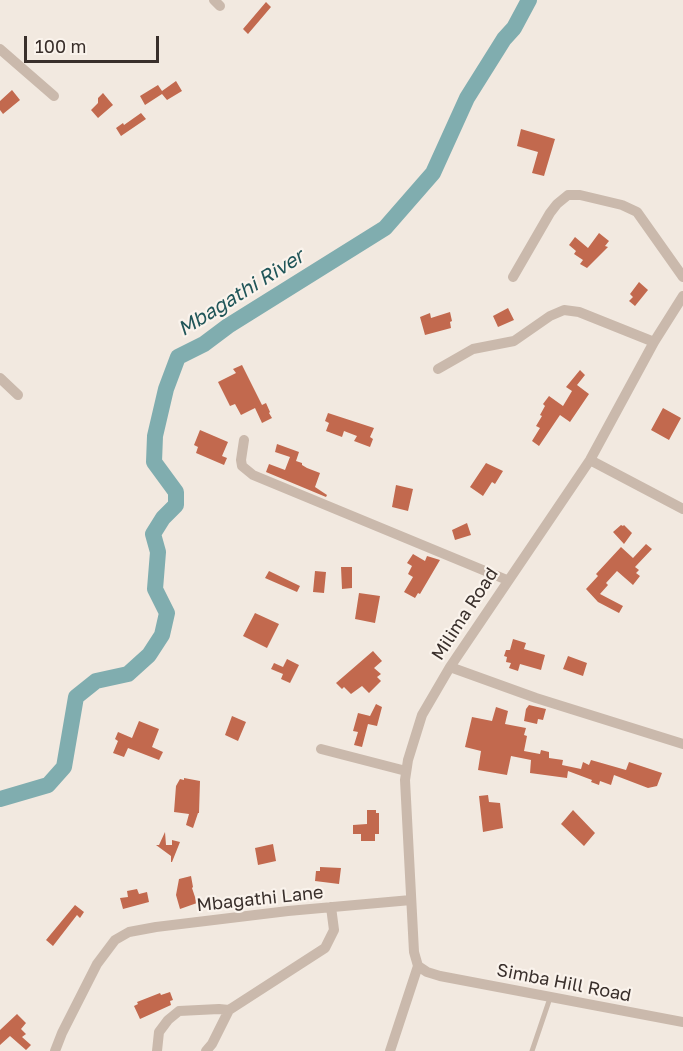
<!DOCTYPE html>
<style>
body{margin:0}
#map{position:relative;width:683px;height:1051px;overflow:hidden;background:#f2e9e0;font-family:"Golos Text",sans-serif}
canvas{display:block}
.scale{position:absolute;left:24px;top:36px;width:135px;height:27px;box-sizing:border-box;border:3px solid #392f2b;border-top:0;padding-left:8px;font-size:18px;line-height:21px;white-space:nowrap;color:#392f2b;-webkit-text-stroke:4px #faf3ec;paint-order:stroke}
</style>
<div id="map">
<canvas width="683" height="1051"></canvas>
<div class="scale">100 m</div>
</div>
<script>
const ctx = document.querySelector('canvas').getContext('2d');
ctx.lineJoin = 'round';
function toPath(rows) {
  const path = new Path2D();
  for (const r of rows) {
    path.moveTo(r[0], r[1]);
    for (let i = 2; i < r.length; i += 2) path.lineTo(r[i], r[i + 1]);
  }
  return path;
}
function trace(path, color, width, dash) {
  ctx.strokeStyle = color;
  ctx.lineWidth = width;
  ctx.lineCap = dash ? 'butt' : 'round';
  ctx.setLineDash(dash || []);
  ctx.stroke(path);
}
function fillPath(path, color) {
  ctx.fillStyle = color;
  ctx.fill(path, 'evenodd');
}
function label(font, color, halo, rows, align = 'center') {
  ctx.font = font + ' "Golos Text",sans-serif';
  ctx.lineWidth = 4.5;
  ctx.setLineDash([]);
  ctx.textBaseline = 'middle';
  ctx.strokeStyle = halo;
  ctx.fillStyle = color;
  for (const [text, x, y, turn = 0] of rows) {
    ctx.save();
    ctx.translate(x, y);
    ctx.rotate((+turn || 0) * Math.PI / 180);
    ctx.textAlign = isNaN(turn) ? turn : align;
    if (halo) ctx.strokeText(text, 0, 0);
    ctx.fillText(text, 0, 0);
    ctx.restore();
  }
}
const river = toPath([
 [0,799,48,785,64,767,76,697,96,681,128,674,149,655,162,635,167,613,155,589,158,552,153,534,163,518,176,505,176,492,154,462,155,436,166,389,178,357,204,344,228,326,385,228,433,173,467,98,504,39,514,28,529,0]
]);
const building = toPath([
 [266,2,271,7,248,34,243,29],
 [176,81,182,91,167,100,162,94,145,105,140,96,158,85,162,91],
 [12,90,20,100,3,114,0,110,0,101],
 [103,93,113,105,98,118,91,110,98,103,98,98],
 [141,113,146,119,121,136,116,128,123,123,124,125],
 [521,129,555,139,544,176,532,173,538,152,517,146],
 [599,233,609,241,605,246,608,247,587,268,580,264,583,260,574,254,576,251,569,245,575,237,588,248],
 [639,282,648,290,635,306,629,301,633,297,630,294],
 [508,308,514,320,498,327,493,316],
 [450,312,452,321,450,322,451,328,425,335,420,317,430,313,431,318],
 [242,365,262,405,266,403,270,412,269,413,272,418,262,423,255,408,241,415,235,404,230,406,218,382,236,373,233,369],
 [580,370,585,375,577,385,589,394,570,422,560,415,539,446,532,441,540,428,536,426,542,416,540,415,545,406,543,404,549,396,563,406,572,391,566,387],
 [663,408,681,418,669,440,651,430],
 [328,413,374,428,370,437,373,439,370,447,354,441,357,436,344,431,342,437,326,431,329,423,325,421],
 [200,430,228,442,222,456,227,458,224,465,196,453,198,447,194,445],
 [277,444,299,452,296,461,302,463,302,465,307,468,320,473,315,487,327,495,326,497,266,472,269,464,285,470,290,457,275,452],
 [486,463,503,471,495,484,492,482,483,496,470,487],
 [396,485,413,489,408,511,392,507],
 [467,523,471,535,455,540,452,530],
 [621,525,623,526,624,525,632,533,624,544,613,532],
 [646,544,652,549,635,567,639,570,636,573,640,576,633,585,617,571,606,583,608,585,600,594,623,606,619,613,598,602,586,589,598,576,596,574,621,547,633,558],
 [413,554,425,561,427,556,440,560,420,594,418,593,415,598,404,592,413,577,408,574,412,566,407,563],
 [341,567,352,567,352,588,342,589],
 [269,571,300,586,297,592,265,578],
 [315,571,326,572,324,593,313,592],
 [359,593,380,596,375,623,355,619],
 [255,613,279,624,267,648,243,636],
 [513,639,526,643,524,649,545,655,541,670,520,664,518,671,509,668,511,663,506,662,507,657,504,656,506,650,510,650],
 [373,651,382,661,374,668,381,674,377,677,381,681,369,693,362,686,351,694,344,687,342,689,336,683],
 [568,656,587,663,583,676,563,669],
 [287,659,299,665,290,683,281,679,283,674,271,669,274,663,283,667],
 [376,704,382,707,377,726,368,724,362,747,354,745,358,732,353,731,358,713,370,716],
 [529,705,546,709,543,720,538,719,537,724,524,721,526,709],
 [496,707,508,711,505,724,526,728,524,735,527,736,524,751,540,754,541,750,549,752,549,758,563,760,562,765,581,769,583,762,589,765,591,760,626,770,629,762,662,773,657,786,648,788,614,775,611,785,600,781,599,785,591,782,592,780,568,771,567,778,530,773,531,760,511,756,507,775,478,770,481,751,465,747,472,717,492,721],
 [232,716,246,722,238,741,225,735],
 [139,721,159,729,152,747,163,752,159,760,128,748,124,757,113,753,118,741,115,739,118,732,132,738],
 [184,778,200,781,199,813,198,813,193,828,186,825,189,814,174,812,176,786,180,779,184,780],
 [488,795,489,802,500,803,503,828,483,832,479,796],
 [367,810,376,810,376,813,379,813,379,834,375,834,375,841,361,841,361,834,353,834,353,825,367,824],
 [573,810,595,833,584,846,561,824],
 [165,832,166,845,172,845,172,840,180,842,172,862,171,862,171,856,156,845,159,845],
 [273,844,276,861,258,865,255,848],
 [320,867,341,868,339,884,315,881,316,871,320,871],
 [191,876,193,887,192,888,197,903,180,909,176,895,179,879],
 [137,889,139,894,147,892,149,902,123,909,120,898,128,897,127,891],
 [75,905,84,912,80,918,77,915,53,946,46,940],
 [170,992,173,1000,170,1001,171,1005,140,1019,134,1006,138,1004,137,1002,160,993,161,995],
 [17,1014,26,1023,21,1029,26,1034,22,1037,31,1045,26,1050,10,1036,0,1045,0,1030]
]);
const service = toPath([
 [532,1051,550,998]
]);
const minor = toPath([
 [214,0,220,6],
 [0,49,54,96],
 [513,277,550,213,557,204,568,195,580,195,622,205,637,212,683,277],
 [683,296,654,342,590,460,450,667,422,715,408,760,405,780,414,952,418,966,427,972,440,976,683,1022],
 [438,369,473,349,514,341,550,316,564,310,579,312,654,342],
 [0,378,18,395],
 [244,440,241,460,242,466,253,475,507,580],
 [590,460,683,509],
 [450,667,536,698,683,744],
 [321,749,406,771],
 [55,1051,62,1033,97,964,115,940,129,932,156,927,288,911,411,900],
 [157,1051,159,1032,168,1020,179,1011,219,1009,229,1010],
 [206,1051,212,1044,229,1010,325,948,334,930,331,907],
 [390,1051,418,966]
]);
const streetNames = [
 ["Milima Road",465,614,-57],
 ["Mbagathi Lane",260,899,-6],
 ["Simba Hill Road",564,983,11]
];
const waterNames = [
 ["Mbagathi River",241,293,-32]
];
trace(river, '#80adaf', 16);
fillPath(building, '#c2694e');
trace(service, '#cab9ac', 5);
trace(minor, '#cab9ac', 10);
label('18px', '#392f2b', '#faf3ec', streetNames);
label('italic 20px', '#215659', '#faf3ec', waterNames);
</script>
